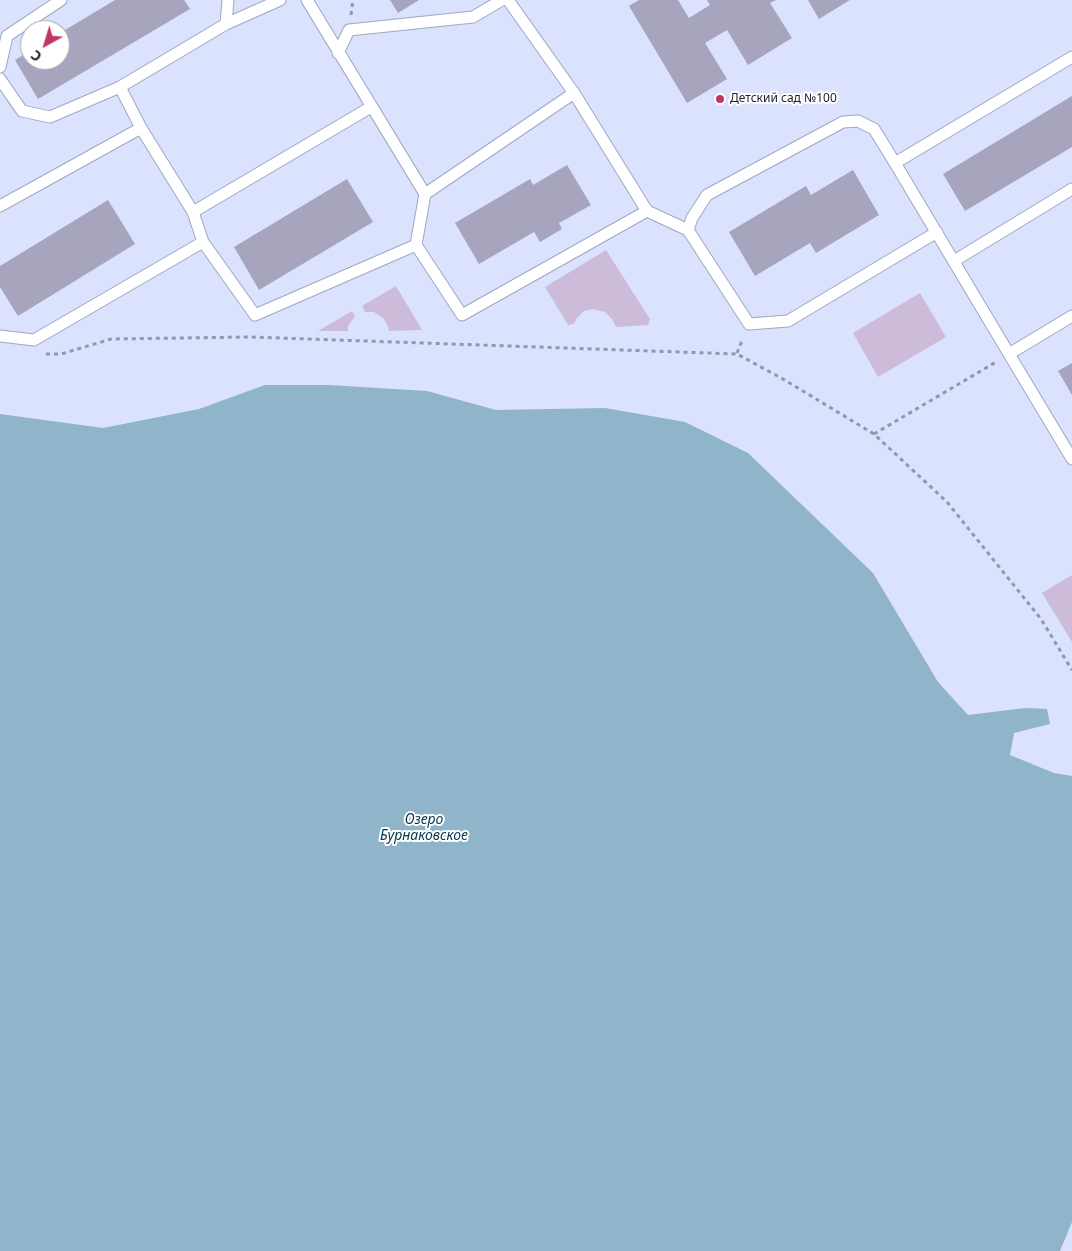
<!DOCTYPE html>
<meta charset="utf-8">
<style>
body{margin:0}
#map{position:relative;width:1072px;height:1251px;overflow:hidden;background:#dbe2fd;font-family:"Noto Sans",sans-serif}
canvas{display:block}
.north{position:absolute;left:20px;top:20px;width:50px;height:50px;box-sizing:border-box;background:#fff;border:1px solid #a4a5a9;border-radius:50%;rotate:219deg;font-size:14px;font-weight:700;line-height:20px;text-align:center;color:#1c1f28}
.north::after{content:'';display:block;margin:auto;width:18px;height:22px;background:#c23464;clip-path:polygon(50% 0,100% 100%,50% 72%,0 100%)}
</style>
<div id="map">
<canvas width="1072" height="1251"></canvas>
<div class="north">С</div>
</div>
<script>
const ctx = document.querySelector('canvas').getContext('2d');
ctx.lineJoin = 'round';
function fillPath(path, color) {
  ctx.fillStyle = color;
  ctx.fill(path, 'evenodd');
}
function toPath(rows) {
  const path = new Path2D();
  for (const r of rows) {
    path.moveTo(r[0], r[1]);
    for (let i = 2; i < r.length; i += 2) path.lineTo(r[i], r[i + 1]);
  }
  return path;
}
function trace(path, color, width, dash) {
  ctx.strokeStyle = color;
  ctx.lineWidth = width;
  ctx.lineCap = dash ? 'butt' : 'round';
  ctx.setLineDash(dash || []);
  ctx.stroke(path);
}
function label(font, color, halo, rows, align = 'center') {
  ctx.font = font + ' "Noto Sans",sans-serif';
  ctx.lineWidth = 4;
  ctx.setLineDash([]);
  ctx.textBaseline = 'middle';
  ctx.strokeStyle = halo;
  ctx.fillStyle = color;
  for (const [text, x, y, turn = 0] of rows) {
    ctx.save();
    ctx.translate(x, y);
    ctx.rotate((+turn || 0) * Math.PI / 180);
    ctx.textAlign = isNaN(turn) ? turn : align;
    if (halo) ctx.strokeText(text, 0, 0);
    ctx.fillText(text, 0, 0);
    ctx.restore();
  }
}
const green = toPath([
 [606,250,650,319,648,325,616,327,612,319,605,312,593,309,584,311,577,318,574,324,568,325,545,287],
 [396,286,422,330,389,331,387,324,383,318,374,312,365,312,362,306],
 [920,293,946,337,878,377,853,333],
 [352,311,355,316,348,326,348,331,318,331],
 [1072,575,1072,642,1042,593]
]);
const water = toPath([
 [265,385,329,385,427,391,496,410,605,408,685,422,748,453,873,573,938,682,968,715,1025,708,1047,709,1050,724,1014,733,1010,755,1054,773,1072,776,1072,1222,1060,1251,0,1251,0,414,103,428,199,409]
]);
const building = toPath([
 [115,0,184,0,190,9,38,99,15,60,30,51,30,60,60,60,60,33],
 [390,0,419,0,398,13],
 [639,0,678,0,689,18,710,5,707,0,776,0,770,3,792,38,748,65,727,30,705,43,727,79,687,103,629,6],
 [808,0,850,0,819,19],
 [1072,96,1072,147,965,211,943,174],
 [567,165,591,205,559,223,562,229,540,242,534,232,479,264,455,223,530,179,533,185],
 [853,170,879,215,816,253,810,243,755,276,729,232,806,186,811,195],
 [347,179,373,222,259,290,234,247],
 [108,200,135,244,18,316,0,287,0,266],
 [1072,363,1072,395,1058,371]
]);
const path = toPath([
 [351,15,353,0],
 [737,353,743,338],
 [46,354,61,354,111,339,251,337,737,354,783,379,874,434,947,502,1041,619,1072,670],
 [874,434,996,362]
]);
const service = toPath([
 [307,0,425,194],
 [508,0,574,93,647,211,688,230],
 [226,24,228,0],
 [338,53,349,30,473,17,502,0],
 [0,67,7,36,61,0],
 [0,79,22,111,50,117,120,87,226,24,280,0],
 [120,87,141,128,193,212,203,242,255,315,416,245],
 [574,93,425,194,416,245,462,315,647,211],
 [895,163,1072,57],
 [0,206,141,128],
 [193,212,371,107],
 [937,232,788,321,749,324,688,230,692,218,707,195,843,122,858,121,874,129,895,163,1009,354,1072,459],
 [954,261,1072,189],
 [0,336,34,340,203,242],
 [1009,354,1072,316]
]);
const markers = [
 [720,99,5,"#c23464"]
];
const poiNames = [
 ["Детский сад №100",730,99]
];
const waterNames = [
 ["Озеро",424,820],
 ["Бурнаковское",424,836]
];
fillPath(green, '#ccbcd9');
fillPath(water, '#90b4ca');
fillPath(building, '#a7a4be');
trace(service, '#a0a7c0', 13);
trace(path, '#9298ac', 3, [4, 4]);
trace(service, '#fff', 11);
for (const [x, y, r, color] of markers) {
  const dot = new Path2D();
  dot.arc(x, y, r, 0, 2 * Math.PI);
  ctx.fillStyle = color;
  ctx.fill(dot);
  trace(dot, '#fff', 2);
}
label('12px', '#1c1f28', '#fff', poiNames, 'left');
label('italic 14px', '#06374e', '#fff', waterNames);
</script>
